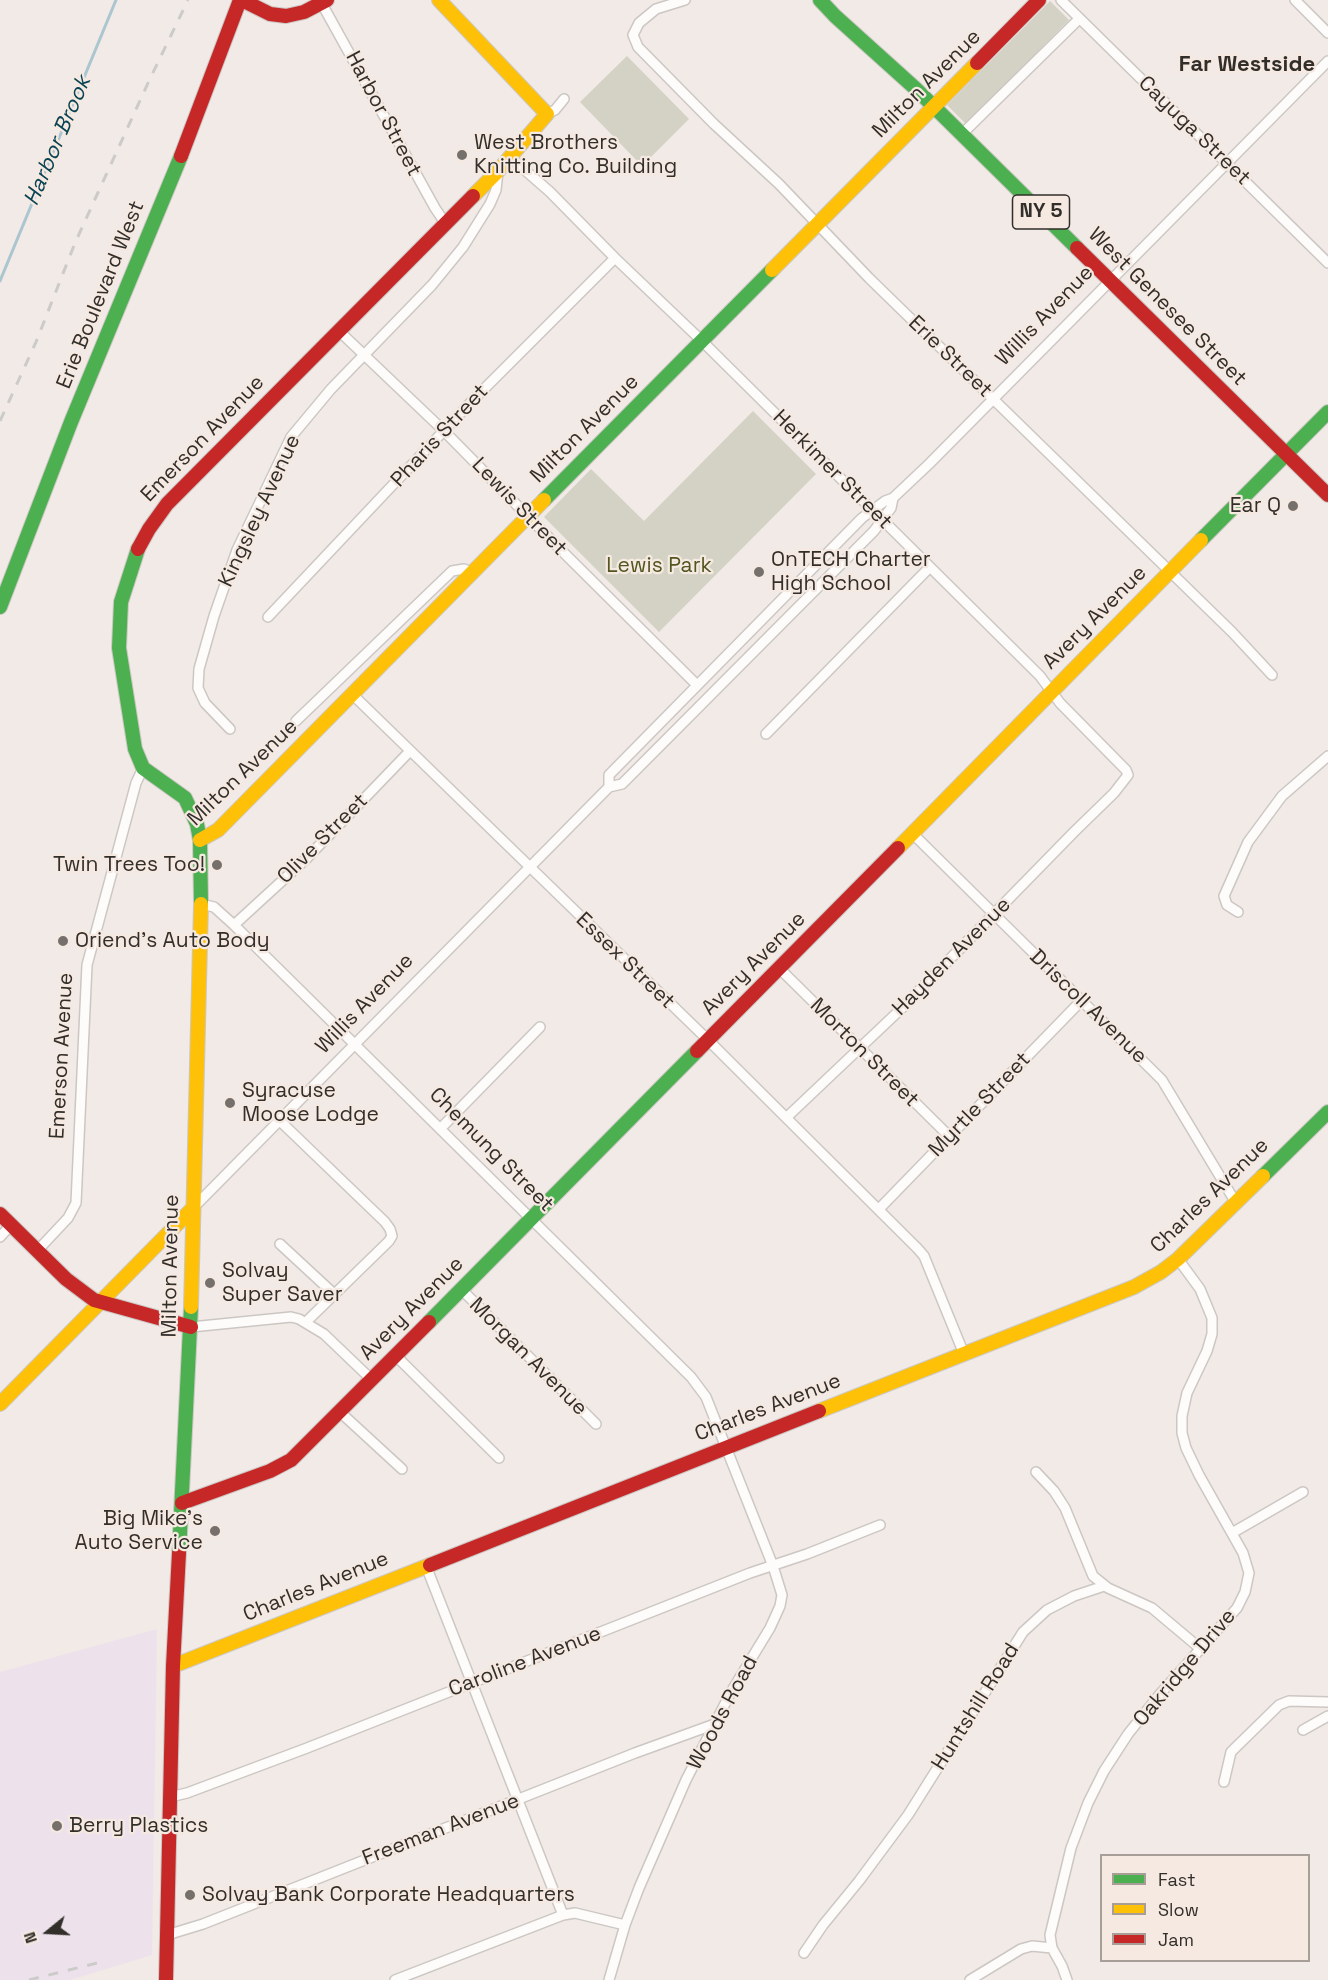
<!DOCTYPE html>
<style>
body{margin:0}
#map{position:relative;width:1328px;height:1980px;overflow:hidden;background:#f1eae6;font-family:"Space Grotesk",sans-serif}
canvas{display:block}
.legend{position:absolute;left:1100px;top:1854px;width:210px;height:108px;box-sizing:border-box;background:#f5e9e1;border:2px solid #a79e98;margin:0;padding:8px 10px;list-style:none;font-size:18px;color:#322e2a}
.legend li{display:flex;align-items:center;gap:12px;height:30px}
.legend b{width:30px;border:2px solid #a79e98}
.north{position:absolute;left:18px;top:1902px;width:60px;height:60px;-webkit-text-stroke:4px #f5e9e1;paint-order:stroke;rotate:252deg;font-size:16px;font-weight:700;line-height:24px;text-align:center;color:#322e2a}
.north::after{content:'';display:block;margin:auto;width:21px;height:27px;background:#322e2a;clip-path:polygon(50% 0,100% 100%,50% 72%,0 100%)}
</style>
<div id="map">
<canvas width="1328" height="1980"></canvas>
<ul class="legend">
<li><b style="height:8px;background:#4caf50"></b>Fast</li>
<li><b style="height:8px;background:#ffc107"></b>Slow</li>
<li><b style="height:8px;background:#c62828"></b>Jam</li>
</ul>
<div class="north">N</div>
</div>
<script>
const ctx = document.querySelector('canvas').getContext('2d');
ctx.lineJoin = 'round';
function fillPath(path, color) {
  ctx.fillStyle = color;
  ctx.fill(path, 'evenodd');
}
function toPath(rows) {
  const path = new Path2D();
  for (const r of rows) {
    path.moveTo(r[0], r[1]);
    for (let i = 2; i < r.length; i += 2) path.lineTo(r[i], r[i + 1]);
  }
  return path;
}
function trace(path, color, width, dash) {
  ctx.strokeStyle = color;
  ctx.lineWidth = width;
  ctx.lineCap = dash ? 'butt' : 'round';
  ctx.setLineDash(dash || []);
  ctx.stroke(path);
}
function label(font, color, halo, rows, align = 'center') {
  ctx.font = font + ' "Space Grotesk",sans-serif';
  ctx.lineWidth = 4.5;
  ctx.setLineDash([]);
  ctx.textBaseline = 'middle';
  ctx.strokeStyle = halo;
  ctx.fillStyle = color;
  for (const [text, x, y, turn = 0] of rows) {
    ctx.save();
    ctx.translate(x, y);
    ctx.rotate((+turn || 0) * Math.PI / 180);
    ctx.textAlign = isNaN(turn) ? turn : align;
    if (halo) ctx.strokeText(text, 0, 0);
    ctx.fillText(text, 0, 0);
    ctx.restore();
  }
}
const industrial = toPath([
 [157,1629,152,1955,70,1980,0,1980,0,1672]
]);
const green = toPath([
 [1050,1,1069,20,966,124,947,105],
 [627,56,689,119,642,166,580,102],
 [753,411,816,474,659,632,544,517,591,469,644,521]
]);
const stream = toPath([
 [0,281,116,0]
]);
const street = toPath([
 [685,0,656,9,639,23,633,35,638,47,714,124,779,184,869,278,1232,632,1272,675],
 [1061,0,1328,263],
 [1295,0,1328,33],
 [322,4,435,208,445,223],
 [547,114,555,110,564,99],
 [962,134,1079,19],
 [510,157,550,192,615,258,702,341,1040,676,1060,703,1126,770,1128,775,1114,793,1074,832,902,1008,787,1117],
 [338,330,444,431,566,555,697,685],
 [268,617,472,401,615,258],
 [352,694,708,1040,918,1249,924,1256,964,1354],
 [296,721,452,571,464,569,472,572],
 [230,729,205,703,198,688,199,669,214,616,237,550,291,437,331,389,432,285,463,247,490,204,496,190,498,171],
 [766,734,930,567],
 [609,787,609,775,862,518,885,501,893,498,929,464,1328,61],
 [912,833,1162,1080,1236,1203],
 [201,904,214,907,234,925,691,1377,706,1397,773,1566,782,1595,780,1606,770,1628,731,1692,686,1780,639,1888,625,1925,609,1980],
 [1238,912,1227,905,1224,896,1248,842,1282,796,1328,756],
 [234,925,307,858,410,751],
 [779,968,950,1137],
 [280,1121,385,1222,390,1229,392,1236,389,1241,306,1322],
 [440,1129,540,1027],
 [193,1208,609,787,622,784,874,531,891,508,893,498],
 [879,1209,1081,1001],
 [0,1237,11,1225],
 [280,1244,334,1294],
 [37,1251,68,1218,76,1203,87,965,136,783,143,768],
 [461,1289,596,1424],
 [191,1327,291,1317,299,1319,324,1334,372,1380],
 [396,1356,499,1458],
 [340,1412,402,1469],
 [1036,1472,1054,1491,1065,1508,1093,1576,1108,1588,1152,1608,1202,1650],
 [1232,1533,1303,1492],
 [426,1566,563,1915],
 [1303,1730,1328,1716],
 [1224,1782,1231,1752,1279,1705,1289,1701,1328,1702],
 [170,1797,187,1793,307,1748,750,1573,807,1554,880,1525],
 [167,1935,203,1924,635,1753,715,1724],
 [1052,1948,1050,1935,1071,1848,1088,1803,1104,1771,1128,1734,1160,1694,1237,1608,1245,1592,1249,1573,1243,1553,1199,1475,1186,1448,1182,1433,1182,1416,1187,1393,1207,1351,1212,1334,1212,1318,1200,1289,1178,1259],
 [804,1953,823,1925,859,1881,908,1815,1023,1632,1047,1610,1074,1596,1104,1586],
 [395,1980,563,1915,575,1913,625,1925],
 [970,1980,1021,1949,1032,1946,1052,1948,1062,1966,1067,1980]
]);
const fast = toPath([
 [820,0,835,16,916,89,1077,248],
 [544,500,772,270],
 [1201,540,1328,412],
 [138,549,121,602,119,648,135,749,143,768,185,798,197,824,200,840,201,904],
 [0,607,71,422,181,156],
 [1263,1176,1328,1112],
 [429,1322,697,1051],
 [179,1553,191,1307]
]);
const slow = toPath([
 [439,0,547,114,498,171,473,196],
 [772,270,977,63],
 [200,840,218,830,544,500],
 [898,848,1201,540],
 [191,1307,201,904],
 [0,1404,193,1208],
 [819,1411,1134,1287,1161,1272,1178,1259,1263,1176],
 [173,1666,430,1565]
]);
const jam = toPath([
 [242,0,270,14,286,16,304,12,327,0],
 [977,63,1039,0],
 [181,156,240,0],
 [1077,248,1328,495],
 [138,549,149,529,167,504,473,196],
 [697,1051,898,848],
 [0,1214,66,1279,94,1300,191,1327],
 [182,1503,270,1471,291,1460,429,1322],
 [430,1565,819,1411],
 [166,1980,173,1666,179,1553]
]);
const rail = toPath([
 [0,421,36,342,75,243,148,83,188,0],
 [29,1980,105,1961]
]);
const markers = [
 [462,155,6,"#75706c"],
 [1293,506,6,"#75706c"],
 [759,572,6,"#75706c"],
 [217,865,6,"#75706c"],
 [63,941,6,"#75706c"],
 [230,1103,6,"#75706c"],
 [210,1283,6,"#75706c"],
 [215,1531,6,"#75706c"],
 [57,1826,6,"#75706c"],
 [190,1895,6,"#75706c"]
];
const shields = [
 [1041,212,57]
];
const shieldNames = [
 ["NY 5",1041,212]
];
const streetNames = [
 ["Milton Avenue",927,84,-45],
 ["Harbor Street",383,114,62],
 ["Cayuga Street",1194,131,44],
 ["Erie Boulevard West",101,295,-68],
 ["West Genesee Street",1167,307,45],
 ["Willis Avenue",1045,316,-46],
 ["Erie Street",950,357,44],
 ["Milton Avenue",585,429,-45],
 ["Pharis Street",440,436,-47],
 ["Emerson Avenue",203,439,-46],
 ["Herkimer Street",832,470,45],
 ["Lewis Street",519,507,46],
 ["Kingsley Avenue",260,511,-65],
 ["Avery Avenue",1095,618,-45],
 ["Milton Avenue",243,773,-44],
 ["Olive Street",323,839,-45],
 ["Hayden Avenue",952,957,-45],
 ["Essex Street",625,961,44],
 ["Avery Avenue",754,964,-45],
 ["Willis Avenue",365,1004,-46],
 ["Driscoll Avenue",1088,1007,44],
 ["Morton Street",864,1053,45],
 ["Emerson Avenue",62,1056,-87],
 ["Myrtle Street",980,1105,-46],
 ["Chemung Street",491,1150,45],
 ["Charles Avenue",1210,1196,-44],
 ["Milton Avenue",171,1266,-89],
 ["Avery Avenue",412,1309,-45],
 ["Morgan Avenue",528,1357,45],
 ["Charles Avenue",768,1408,-21],
 ["Charles Avenue",316,1587,-22],
 ["Caroline Avenue",525,1662,-21],
 ["Oakridge Drive",1185,1668,-50],
 ["Huntshill Road",976,1707,-58],
 ["Woods Road",723,1713,-62],
 ["Freeman Avenue",441,1830,-21]
];
const poiNames = [
 ["West Brothers",474,143],
 ["Knitting Co. Building",474,167],
 ["Ear Q",1281,506,"right"],
 ["OnTECH Charter",771,560],
 ["High School",771,584],
 ["Twin Trees Too!",205,865,"right"],
 ["Oriend's Auto Body",75,941],
 ["Syracuse",242,1091],
 ["Moose Lodge",242,1115],
 ["Solvay",222,1271],
 ["Super Saver",222,1295],
 ["Big Mike's",203,1519,"right"],
 ["Auto Service",203,1543,"right"],
 ["Berry Plastics",69,1826],
 ["Solvay Bank Corporate Headquarters",202,1895]
];
const parkNames = [
 ["Lewis Park",659,566]
];
const neighbourhoodNames = [
 ["Far Westside",1247,65]
];
const waterNames = [
 ["Harbor Brook",58,141,-67]
];
fillPath(industrial, '#ede2eb');
fillPath(green, '#d3d2c4');
trace(stream, '#acc6cf', 3);
trace(street, '#ccc7c3', 12);
trace(fast, '#ccc7c3', 16);
trace(slow, '#ccc7c3', 16);
trace(jam, '#ccc7c3', 16);
trace(street, '#fdfcfb', 9);
trace(fast, '#4caf50', 14);
trace(slow, '#ffc107', 14);
trace(jam, '#c62828', 14);
trace(rail, '#cccbca', 3, [10, 10]);
for (const [x, y, r, color] of markers) {
  const dot = new Path2D();
  dot.arc(x, y, r, 0, 2 * Math.PI);
  ctx.fillStyle = color;
  ctx.fill(dot);
  trace(dot, '#f5e9e1', 2);
}
for (const [x, y, w] of shields) {
  const box = new Path2D();
  box.roundRect(x - w / 2, y - 17, w, 34, 4.5);
  ctx.fillStyle = '#f5e9e1';
  ctx.fill(box);
  trace(box, '#322e2a', 1.5);
}
label('bold 20px', '#322e2a', null, shieldNames);
label('21px', '#322e2a', '#f5e9e1', streetNames);
label('21px', '#322e2a', '#f5e9e1', poiNames, 'left');
label('21px', '#50561f', '#f5e9e1', parkNames);
label('bold 22px', '#322e2a', '#f5e9e1', neighbourhoodNames);
label('italic 22px', '#094455', '#f5e9e1', waterNames);
</script>
